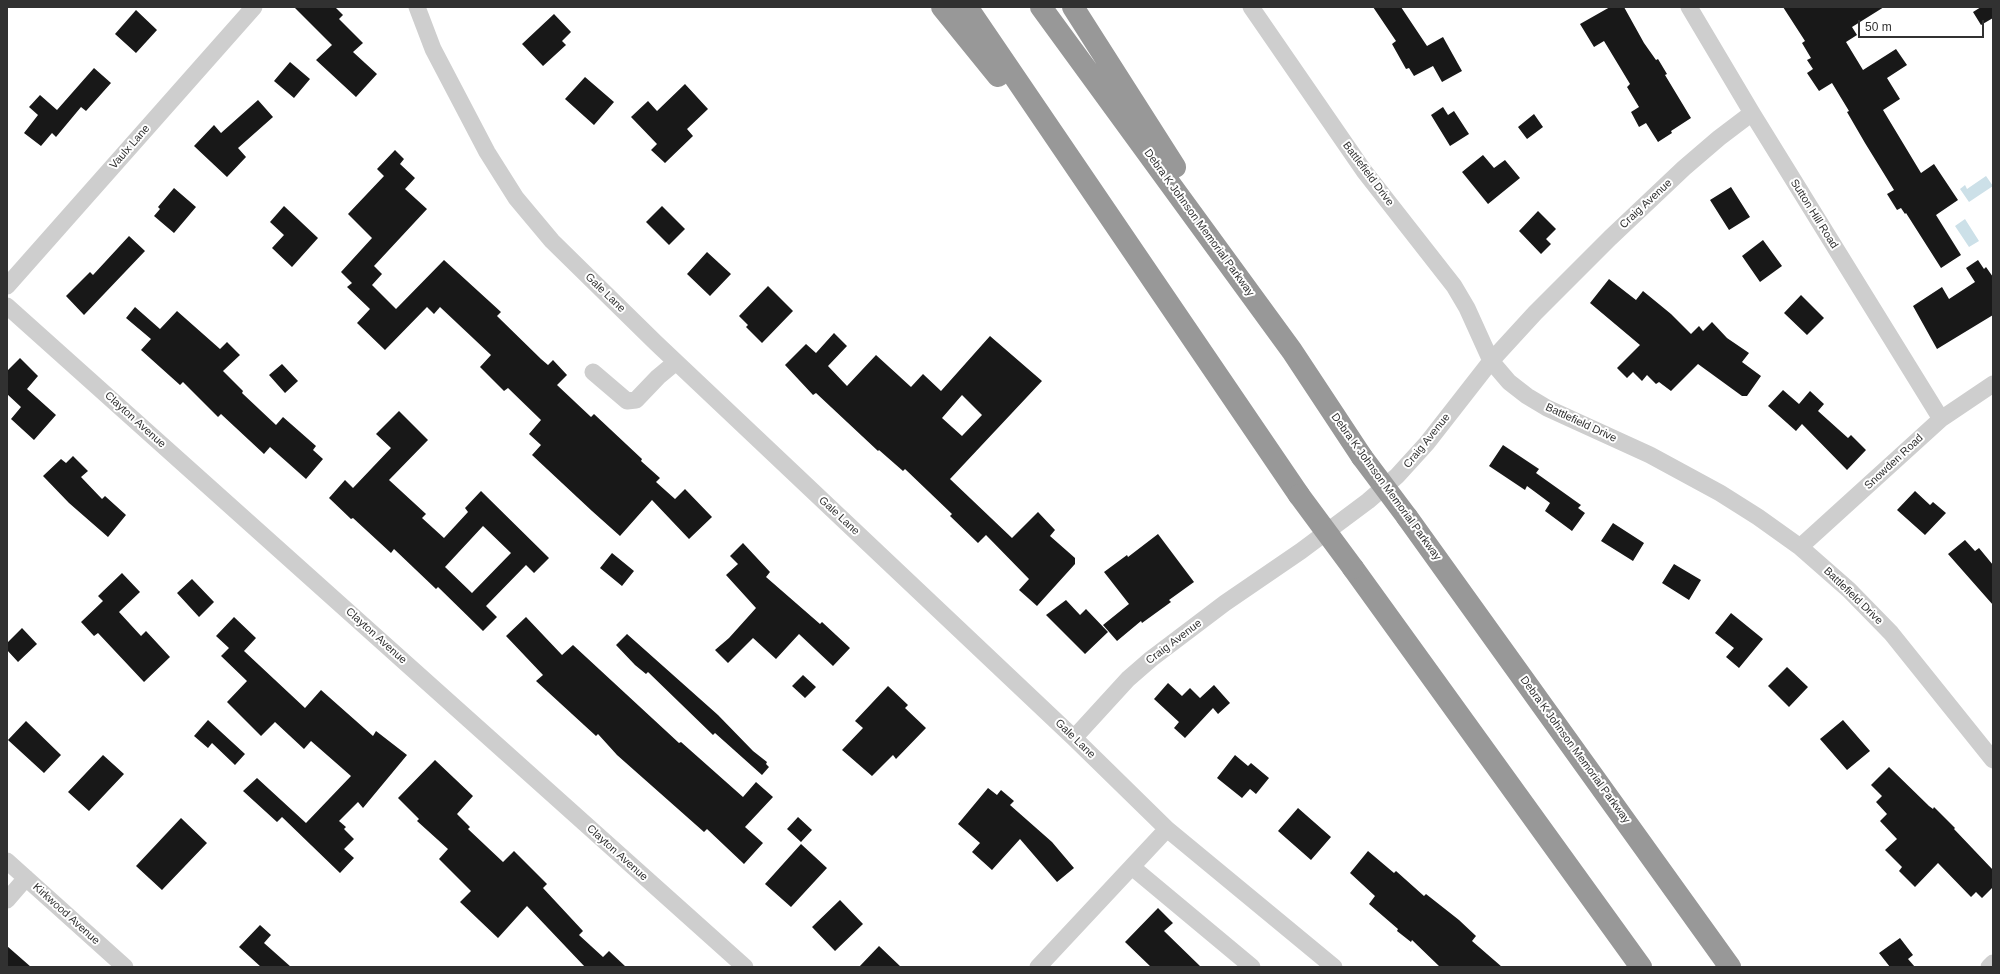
<!DOCTYPE html>
<style>
body{margin:0}
#map{position:relative;width:2000px;height:974px;overflow:hidden;background:#fff;font-family:Arial,sans-serif}
canvas{display:block}
.frame{position:absolute;inset:0;border:8px solid #313131;pointer-events:none}
.scale{position:absolute;left:1858px;top:20px;width:126px;height:18px;box-sizing:border-box;border:2px solid #313131;border-top:0;padding-left:5px;font-size:12px;line-height:14px;white-space:nowrap;color:#313131;-webkit-text-stroke:3px #fff;paint-order:stroke}
</style>
<div id="map">
<canvas width="2000" height="974"></canvas>
<div class="frame"></div>
<div class="scale">50 m</div>
</div>
<script>
const ctx = document.querySelector('canvas').getContext('2d');
ctx.lineJoin = 'round';
function fillPath(path, color) {
  ctx.fillStyle = color;
  ctx.fill(path, 'evenodd');
}
function toPath(rows) {
  const path = new Path2D();
  for (const r of rows) {
    path.moveTo(r[0], r[1]);
    for (let i = 2; i < r.length; i += 2) path.lineTo(r[i], r[i + 1]);
  }
  return path;
}
function trace(path, color, width, dash) {
  ctx.strokeStyle = color;
  ctx.lineWidth = width;
  ctx.lineCap = dash ? 'butt' : 'round';
  ctx.setLineDash(dash || []);
  ctx.stroke(path);
}
function label(font, color, halo, rows, align = 'center') {
  ctx.font = font + ' Arial,sans-serif';
  ctx.lineWidth = 4;
  ctx.setLineDash([]);
  ctx.textBaseline = 'middle';
  ctx.strokeStyle = halo;
  ctx.fillStyle = color;
  for (const [text, x, y, turn = 0] of rows) {
    ctx.save();
    ctx.translate(x, y);
    ctx.rotate((+turn || 0) * Math.PI / 180);
    ctx.textAlign = isNaN(turn) ? turn : align;
    if (halo) ctx.strokeText(text, 0, 0);
    ctx.fillText(text, 0, 0);
    ctx.restore();
  }
}
const water = toPath([
 [1986,176,1993,186,1969,202,1960,189,1965,185,1967,189],
 [1965,219,1979,241,1969,247,1955,226]
]);
const building = toPath([
 [294,7,335,7,343,15,339,19,363,43,353,52,377,74,356,97,316,60,332,45],
 [1373,7,1401,7,1427,46,1443,37,1462,71,1442,82,1433,66,1414,76,1409,68,1406,69,1392,44,1396,41],
 [1610,7,1624,7,1644,43,1656,60,1658,59,1667,74,1665,75,1691,118,1671,131,1672,133,1658,142,1646,123,1639,127,1631,112,1639,107,1627,87,1630,84,1604,41,1594,47,1580,24],
 [1783,7,1884,7,1852,27,1857,35,1846,42,1863,70,1896,49,1907,65,1887,78,1900,99,1883,110,1921,173,1934,164,1958,200,1936,215,1961,255,1941,268,1906,213,1905,214,1901,208,1897,210,1887,194,1894,190,1865,143,1847,112,1849,111,1832,83,1819,91,1807,73,1813,69,1807,60,1811,58,1802,43,1805,41],
 [1981,7,1993,7,1993,18,1981,25,1973,12],
 [136,10,157,30,136,53,115,34],
 [554,14,571,32,562,41,566,45,543,66,522,44],
 [290,62,310,79,294,98,274,81],
 [94,68,111,83,86,111,81,107,56,137,52,133,41,146,24,133,38,115,29,107,40,95,57,110],
 [585,77,614,102,594,125,565,99],
 [685,84,708,109,687,129,693,136,665,163,651,150,657,144,631,117,648,101,657,111],
 [258,100,273,117,238,148,246,157,227,177,194,146,214,125,221,133],
 [1443,107,1448,115,1454,111,1469,134,1450,146,1431,115],
 [1534,114,1543,127,1527,139,1518,127],
 [395,150,404,159,400,164,415,178,405,189,427,209,374,266,382,274,372,285,396,309,444,260,501,312,497,316,541,359,548,365,553,360,567,375,557,385,591,417,594,414,642,459,641,461,660,478,656,482,675,499,685,489,712,517,689,539,652,500,620,536,592,511,532,455,541,445,529,434,541,420,508,388,504,391,480,367,491,355,440,307,434,314,427,307,385,350,357,323,370,309,347,287,352,283,341,272,372,238,348,214,384,176,377,169],
 [1483,155,1494,168,1505,160,1520,178,1488,204,1462,172],
 [1731,187,1750,217,1729,230,1710,200],
 [174,188,196,207,174,233,154,216,160,209,158,207],
 [284,206,318,238,292,267,272,248,284,235,270,222],
 [662,206,685,229,669,245,646,222],
 [1538,211,1556,229,1546,239,1551,244,1541,254,1519,231],
 [129,236,145,251,84,315,66,296,90,272,93,275],
 [1763,240,1782,266,1760,282,1742,256],
 [707,252,731,274,710,296,687,274],
 [1978,260,1984,269,1986,267,1993,277,1993,315,1937,349,1913,306,1942,287,1949,299,1975,282,1966,268],
 [1609,279,1636,300,1643,291,1671,314,1691,334,1699,326,1703,331,1712,322,1727,338,1749,353,1742,362,1761,376,1747,396,1742,396,1698,364,1671,391,1659,382,1656,384,1647,375,1642,381,1633,372,1627,378,1617,368,1640,345,1590,303],
 [768,286,793,311,762,343,746,327,748,325,739,316],
 [1801,295,1824,318,1807,335,1784,313],
 [135,307,160,329,177,311,220,349,227,342,240,355,223,371,243,391,242,393,276,425,283,417,316,446,313,450,323,459,306,479,270,447,264,454,221,414,218,417,183,382,180,385,141,350,151,339,126,318],
 [834,333,847,346,828,366,847,386,876,355,911,387,923,374,941,391,990,336,1042,381,950,479,1012,538,1038,512,1055,530,1050,536,1075,558,1075,564,1037,606,1019,590,1029,579,986,535,978,543,950,516,952,514,905,469,903,471,879,450,878,451,816,393,813,395,785,365,806,344,816,353],
 [962,395,982,415,962,436,942,418],
 [20,358,38,376,27,389,56,415,34,440,11,419,21,407,7,394,7,371],
 [282,364,298,381,285,393,269,375],
 [1783,390,1799,404,1810,391,1824,404,1818,411,1848,438,1851,435,1866,450,1847,470,1802,424,1796,431,1768,406],
 [399,411,428,440,389,480,426,514,422,518,444,538,468,512,465,508,481,491,549,558,534,573,526,565,486,606,497,617,483,631,438,587,436,589,394,549,391,553,353,518,351,519,329,498,345,480,353,488,391,448,376,434],
 [483,526,511,553,472,593,445,567],
 [1503,445,1539,469,1536,473,1581,505,1578,508,1585,513,1572,531,1545,511,1550,503,1527,486,1525,490,1489,466],
 [73,456,88,471,81,477,102,499,105,496,126,515,108,537,69,503,43,476,61,459,66,463],
 [1915,491,1930,505,1933,502,1946,513,1925,535,1897,510],
 [1613,523,1644,543,1633,561,1601,541],
 [1158,534,1194,582,1169,600,1171,602,1142,623,1141,621,1117,641,1103,625,1129,604,1104,572,1127,555,1128,557],
 [1965,540,1975,551,1979,548,1993,565,1993,605,1948,554],
 [743,543,770,572,766,577,820,624,822,622,850,648,833,666,799,634,776,659,753,638,728,663,715,650,729,638,756,608,726,575,738,564,730,556],
 [612,553,634,571,622,586,600,568],
 [1674,564,1701,580,1689,600,1662,583],
 [122,573,140,592,119,612,141,636,146,631,170,657,144,682,98,633,94,636,81,622,103,601,98,596],
 [192,579,214,602,199,617,177,593],
 [1066,600,1080,615,1086,609,1108,632,1085,654,1046,615],
 [1731,613,1763,639,1739,668,1726,657,1734,648,1715,633],
 [234,617,256,638,244,651,305,708,321,690,373,736,376,731,407,755,363,808,358,802,339,821,346,827,344,829,354,839,344,849,354,858,340,873,282,817,277,822,243,791,257,778,306,823,351,776,311,741,304,749,275,722,261,736,227,702,247,681,221,656,229,648,216,636],
 [526,617,562,655,573,645,679,743,681,742,743,797,756,782,773,797,745,827,763,843,744,864,707,829,704,832,617,755,598,734,596,736,536,681,543,675,506,636],
 [22,628,37,644,18,662,7,650,7,643],
 [627,634,718,715,753,751,767,762,766,764,769,767,762,775,715,733,713,735,648,672,646,674,635,665,616,645],
 [1787,667,1808,687,1789,707,1768,686],
 [803,675,816,687,805,698,792,686],
 [1168,683,1182,696,1190,688,1200,698,1214,685,1230,703,1218,714,1213,708,1185,738,1174,728,1179,722,1154,699],
 [888,686,908,705,905,708,926,728,896,759,893,755,872,776,842,750,863,728,855,721],
 [208,720,245,754,235,765,212,743,208,748,194,736],
 [1843,720,1870,751,1847,770,1820,739],
 [26,721,61,755,44,773,8,740],
 [103,755,124,774,89,811,68,792],
 [1235,755,1248,766,1251,763,1269,778,1256,794,1250,789,1242,798,1217,778],
 [435,760,473,796,457,814,470,827,468,829,503,862,514,851,547,884,543,888,583,931,579,935,603,957,609,951,626,967,585,967,527,906,498,938,460,902,471,891,439,859,448,849,417,821,419,819,398,798],
 [1889,767,1929,806,1933,809,1934,807,1955,828,1954,829,1993,870,1993,887,1982,898,1976,892,1971,897,1938,863,1915,887,1899,871,1902,867,1885,850,1897,839,1880,821,1887,814,1876,802,1882,796,1871,785],
 [988,788,997,795,1001,790,1014,801,1010,805,1052,842,1074,868,1057,882,1020,839,992,870,972,852,980,843,958,824],
 [1298,808,1331,837,1311,860,1278,831],
 [798,817,812,830,801,842,787,829],
 [181,818,207,843,162,890,136,866],
 [801,844,827,868,791,907,765,884],
 [1368,851,1394,873,1396,871,1424,896,1426,894,1459,920,1476,936,1472,941,1502,967,1440,967,1412,940,1411,942,1397,931,1398,929,1369,904,1375,896,1350,873],
 [840,900,863,924,835,951,812,927],
 [1158,908,1173,923,1164,931,1201,967,1151,967,1125,942],
 [260,925,271,935,264,943,291,967,261,967,239,947],
 [1900,938,1913,955,1908,959,1915,967,1890,967,1879,953],
 [7,946,31,967,7,967],
 [879,946,901,967,859,967]
]);
const minor = toPath([
 [417,7,433,49,487,152,516,198,552,241,656,343,1074,738,1167,829,1334,967],
 [1251,7,1364,171,1454,286,1467,308,1491,361,1509,382,1527,396,1547,408,1650,455,1720,493,1758,517,1800,547,1849,590,1891,633,1993,760],
 [1689,7,1752,113,1941,419],
 [7,286,254,7],
 [7,306,745,967],
 [593,372,627,401,636,400,658,377,676,362],
 [1800,547,1941,419,1993,384],
 [1074,738,1128,679,1151,659,1225,603,1301,551,1368,501,1397,476,1427,443,1491,361,1535,313,1610,238,1684,168,1719,138,1752,113],
 [7,861,125,967],
 [1132,867,1252,967],
 [7,900,26,878],
 [1038,967,1167,829],
 [1989,967,1993,963]
]);
const highway = toPath([
 [942,7,998,76],
 [967,7,1299,495],
 [1041,7,1292,351,1362,457],
 [1073,7,1175,167],
 [1407,517,1730,967],
 [1353,568,1641,967]
]);
const highwayBridge = toPath([
 [1362,457,1407,517],
 [1299,495,1353,568]
]);
const streetNames = [
 ["Vaulx Lane",130,147,-49],
 ["Battlefield Drive",1368,174,53],
 ["Craig Avenue",1646,204,-43],
 ["Sutton Hill Road",1814,214,58],
 ["Debra K Johnson Memorial Parkway",1199,223,54],
 ["Gale Lane",605,293,44],
 ["Clayton Avenue",135,420,42],
 ["Battlefield Drive",1581,423,25],
 ["Craig Avenue",1427,441,-51],
 ["Snowden Road",1894,462,-43],
 ["Debra K Johnson Memorial Parkway",1386,487,54],
 ["Gale Lane",839,516,43],
 ["Battlefield Drive",1853,596,44],
 ["Clayton Avenue",376,636,42],
 ["Craig Avenue",1174,642,-37],
 ["Gale Lane",1075,739,44],
 ["Debra K Johnson Memorial Parkway",1575,750,54],
 ["Clayton Avenue",617,853,42],
 ["Kirkwood Avenue",66,914,42]
];
fillPath(water, '#cce0e8');
fillPath(building, '#181818');
trace(minor, '#cecece', 17);
trace(highway, '#989898', 22);
trace(highwayBridge, '#989898', 22);
label('11px', '#313131', '#fff', streetNames);
</script>
